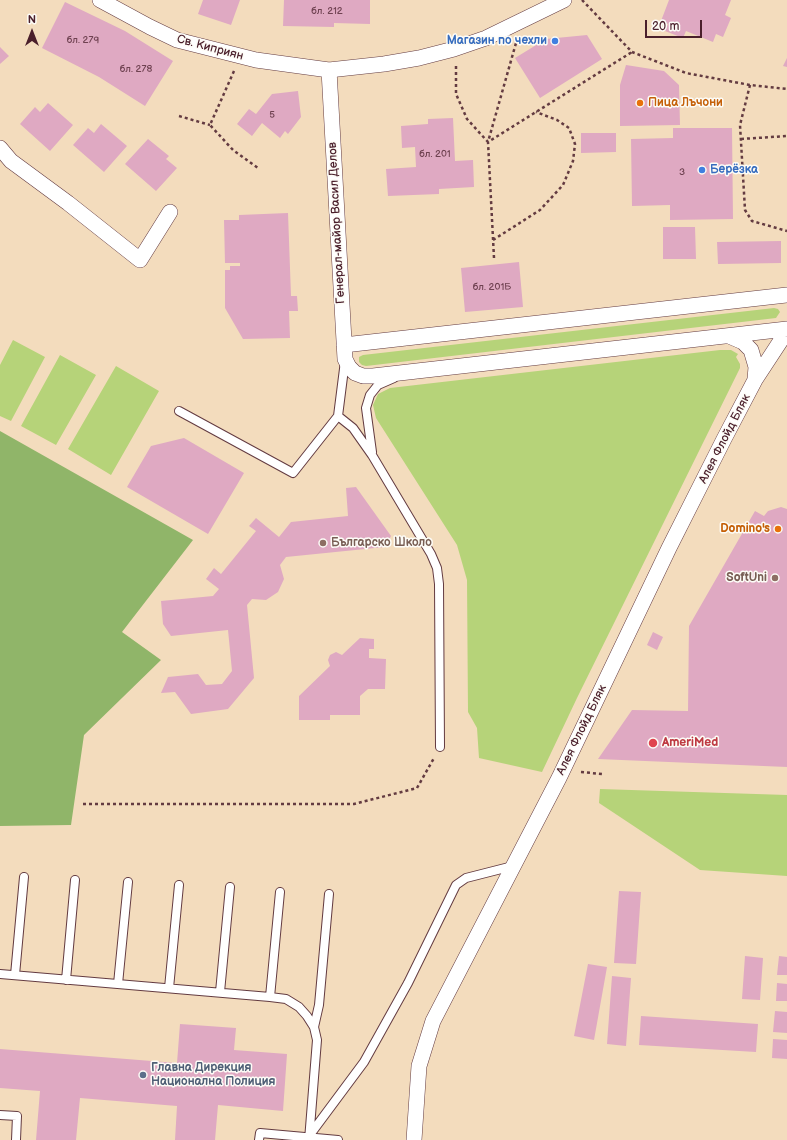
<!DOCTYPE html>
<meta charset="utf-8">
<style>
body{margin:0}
#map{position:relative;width:787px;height:1140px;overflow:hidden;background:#f3dcbd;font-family:"Balsamiq Sans",sans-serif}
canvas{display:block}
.north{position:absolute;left:12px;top:12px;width:40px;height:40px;-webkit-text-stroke:3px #fdfcf7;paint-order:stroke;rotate:0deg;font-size:11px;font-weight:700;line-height:16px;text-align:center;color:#4a1f2b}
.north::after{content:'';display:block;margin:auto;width:14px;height:18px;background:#4a1f2b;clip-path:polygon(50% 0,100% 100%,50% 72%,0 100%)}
.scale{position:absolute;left:645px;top:20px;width:57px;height:18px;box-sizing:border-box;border:2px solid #4a1f2b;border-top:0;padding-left:5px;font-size:12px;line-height:14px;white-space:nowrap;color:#4a1f2b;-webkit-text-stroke:3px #fdfcf7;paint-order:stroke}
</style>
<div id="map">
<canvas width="787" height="1140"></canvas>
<div class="north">N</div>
<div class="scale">20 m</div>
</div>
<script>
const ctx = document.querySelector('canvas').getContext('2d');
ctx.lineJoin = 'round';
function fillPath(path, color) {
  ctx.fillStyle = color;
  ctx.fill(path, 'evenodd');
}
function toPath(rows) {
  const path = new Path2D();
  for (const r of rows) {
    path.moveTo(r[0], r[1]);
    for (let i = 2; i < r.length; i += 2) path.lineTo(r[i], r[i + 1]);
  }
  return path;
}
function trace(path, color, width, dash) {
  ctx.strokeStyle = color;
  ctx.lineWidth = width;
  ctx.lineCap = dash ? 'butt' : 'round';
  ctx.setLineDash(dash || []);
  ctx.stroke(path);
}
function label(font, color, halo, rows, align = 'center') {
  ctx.font = font + ' "Balsamiq Sans",sans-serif';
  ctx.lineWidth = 3;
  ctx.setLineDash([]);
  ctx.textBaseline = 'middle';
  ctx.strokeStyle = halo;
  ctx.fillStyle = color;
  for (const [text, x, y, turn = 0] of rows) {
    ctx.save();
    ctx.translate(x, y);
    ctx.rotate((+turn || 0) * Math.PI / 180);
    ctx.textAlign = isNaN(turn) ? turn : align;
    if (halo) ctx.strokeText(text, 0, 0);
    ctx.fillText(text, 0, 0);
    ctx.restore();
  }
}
const green = toPath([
 [774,308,778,309,780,312,776,318,366,366,362,365,359,362,359,357,363,355],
 [13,340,45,357,11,421,0,416,0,365],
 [720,350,731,350,738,354,736,357,740,364,740,368,577,698,542,772,479,758,477,728,468,712,467,580,457,545,376,418,373,405,378,394,390,388],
 [60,355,96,375,56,445,21,426],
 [116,366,159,391,111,475,68,449],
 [600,789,787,795,787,876,700,870,599,803]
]);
const forest = toPath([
 [0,431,193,540,122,632,161,660,84,735,71,825,0,826]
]);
const building = toPath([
 [203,0,240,0,231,25,198,14],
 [284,0,370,0,370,24,334,23,334,27,283,26],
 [669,0,731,0,725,15,731,18,723,37,716,34,713,42,686,31,683,38,665,31,668,24,661,21],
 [65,2,125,31,173,61,145,106,99,77,42,48],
 [587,35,602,59,540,98,515,58,546,39],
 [0,47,9,56,0,64],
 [787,58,787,67,783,66],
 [626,65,664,71,679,85,680,125,620,126,620,85],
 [298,91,301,117,288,134,285,131,280,138,262,123,252,136,237,124,249,109,256,114,272,94],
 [48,103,73,125,50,151,20,124,35,107,40,112],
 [453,118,455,161,473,160,474,187,439,189,439,194,388,196,386,169,416,167,415,147,402,148,401,126,428,124,428,119],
 [101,124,127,146,104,172,73,145,88,128,94,133],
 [673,128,732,128,733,219,670,220,670,205,632,206,631,139,673,138],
 [581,133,616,133,616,152,581,153],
 [148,139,169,156,166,159,177,168,156,191,125,164],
 [288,213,291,296,297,296,298,311,289,311,290,338,243,339,225,308,225,270,230,270,230,266,240,266,240,263,225,263,224,220,239,220,239,215],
 [663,227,695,227,696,259,663,259],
 [781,241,781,263,718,264,717,242],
 [519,262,523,307,465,312,461,268],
 [184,438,244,473,208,534,127,487,151,446],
 [356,487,391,536,385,547,286,557,280,565,284,579,278,592,266,600,252,599,247,605,254,678,228,709,191,714,175,692,161,693,168,677,198,674,206,685,222,684,232,671,228,630,171,636,163,624,161,601,213,596,219,589,206,579,214,568,221,574,256,531,249,526,256,518,279,537,291,522,348,516,346,488],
 [781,507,787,509,787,767,598,759,632,710,688,711,689,626,755,511,764,516,768,511],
 [653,632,663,637,657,650,647,645],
 [360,638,374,639,374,649,369,649,369,658,386,659,385,689,368,689,360,696,360,715,330,715,330,720,299,720,299,696,330,666,328,660,330,655,336,652,342,655],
 [619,891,641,892,636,964,614,963],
 [745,956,763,958,760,1000,742,999],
 [779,956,787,957,787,975,777,975],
 [588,964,607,967,594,1040,574,1036],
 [612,976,631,978,626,1046,607,1044],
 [777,983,787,984,787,1001,776,1001],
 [775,1011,787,1012,787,1033,773,1032],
 [641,1016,758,1024,756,1052,639,1045],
 [180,1024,236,1028,234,1050,287,1054,283,1111,218,1105,215,1140,175,1140,177,1106,80,1098,76,1140,36,1140,40,1091,0,1088,0,1049,177,1063],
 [773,1039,787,1040,787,1059,772,1058]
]);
const path = toPath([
 [582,0,632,52,686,73,750,85,787,89],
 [456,66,456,94,467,119,488,142,516,43],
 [234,71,210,125,233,150,258,168],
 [750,85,740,125,745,210,752,221,787,231],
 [179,116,210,125],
 [741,139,787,136],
 [493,240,540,210,563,185,573,161,575,144,569,128,557,120,536,112],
 [494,258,488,142,632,52],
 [581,772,602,774],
 [83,804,354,804,417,788,434,758]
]);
const lane = toPath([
 [179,411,293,473,338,416,345,361],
 [338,416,353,428,372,455,431,554,437,568,439,584,440,747],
 [372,452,366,408,370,395,378,385,394,378],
 [0,974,270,997,286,999,299,1007,307,1016,314,1027,317,1040,309,1140],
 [15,975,24,877],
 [66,980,75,880],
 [118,984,128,882],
 [169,988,179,885],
 [220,992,230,887],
 [270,997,280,892],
 [314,1027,319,1005,329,894],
 [0,1115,17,1116,16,1140],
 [309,1136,364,1062,408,983,456,885,466,878,513,866],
 [259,1140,260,1133,338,1140]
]);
const street = toPath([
 [100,0,150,27,177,40,256,60,329,70,384,64,419,58,454,49,486,38,564,0],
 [329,70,345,359,349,367,355,373,363,376,373,376,787,329],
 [0,148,11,161,68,203,140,260,170,212],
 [729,336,743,342,751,350,756,367,755,379],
 [344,345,787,295],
 [414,1140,419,1066,433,1021,559,778,669,548,724,439,755,380,787,331]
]);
const markers = [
 [555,41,4,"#3f7fe0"],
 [640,103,4,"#e8710a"],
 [702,170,4,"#3f7fe0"],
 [778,529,4,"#e8710a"],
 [323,543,4,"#8d6e63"],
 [775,578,4,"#8d6e63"],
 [653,743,5,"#e0444e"],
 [143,1075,4,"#5c6f8a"]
];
const numberNames = [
 ["бл. 212",327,11],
 ["бл. 279",83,40],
 ["бл. 278",136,69],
 ["5",272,115],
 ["бл. 201",435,154],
 ["3",682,172],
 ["бл. 201Б",492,287]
];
const shopNames = [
 ["Магазин по чехли",547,41],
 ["Берёзка",710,170,"left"]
];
const streetNames = [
 ["Св. Киприян",210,48,15],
 ["Генерал-майор Васил Делов",337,223,-93],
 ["Алея Флойд Бляк",725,439,-63],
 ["Алея Флойд Бляк",582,730,-64]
];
const foodNames = [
 ["Пица Лъчони",648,103],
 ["Domino's",770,529,"right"]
];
const educationNames = [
 ["Българско Школо",331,543],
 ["SoftUni",767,578,"right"]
];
const healthNames = [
 ["AmeriMed",662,743]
];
const serviceNames = [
 ["Главна Дирекция",151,1068],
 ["Национална Полиция",151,1082]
];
fillPath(green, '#b6d379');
fillPath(forest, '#90b569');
fillPath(building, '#dfa9c2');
trace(lane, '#633b41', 10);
trace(street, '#633b41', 16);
trace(path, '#633b41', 2.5, [3, 3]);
trace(lane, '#fff', 8);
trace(street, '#fff', 15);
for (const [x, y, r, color] of markers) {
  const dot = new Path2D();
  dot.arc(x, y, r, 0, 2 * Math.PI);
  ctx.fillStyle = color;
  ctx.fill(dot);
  trace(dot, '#fdfcf7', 1.5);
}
label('10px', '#6f4251', null, numberNames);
label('bold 12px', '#366cbe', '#fdfcf7', shopNames, 'right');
label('12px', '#4a1f2b', '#fdfcf7', streetNames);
label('bold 12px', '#c56008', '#fdfcf7', foodNames, 'left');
label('bold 12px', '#785e54', '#fdfcf7', educationNames, 'left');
label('bold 12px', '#be3a42', '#fdfcf7', healthNames, 'left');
label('bold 12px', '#4e5e75', '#fdfcf7', serviceNames, 'left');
</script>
